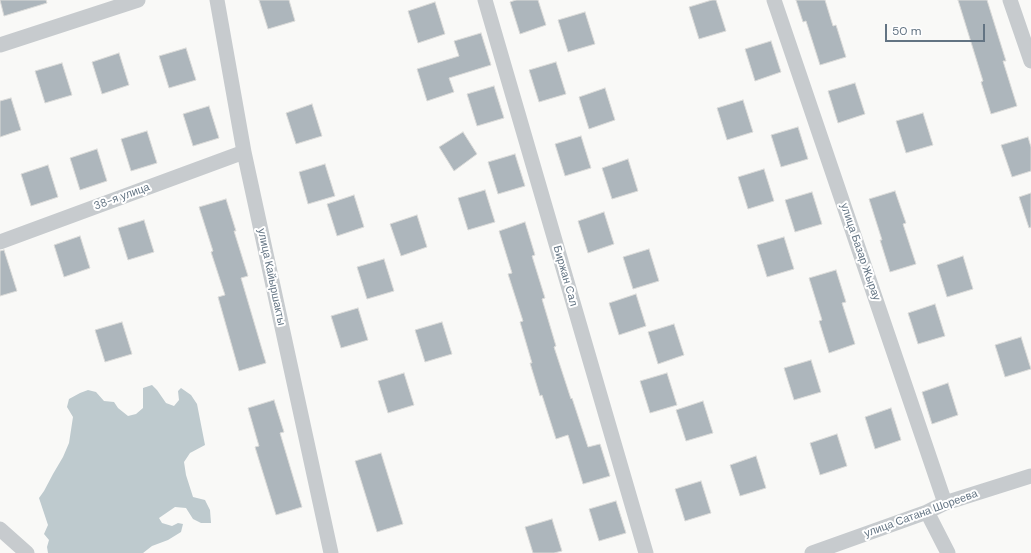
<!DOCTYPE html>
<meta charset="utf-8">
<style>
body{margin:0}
#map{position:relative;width:1031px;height:553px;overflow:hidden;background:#f9f9f7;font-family:"DM Sans",sans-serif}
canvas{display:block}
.scale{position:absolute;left:885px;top:24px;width:100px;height:18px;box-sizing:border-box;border:2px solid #637483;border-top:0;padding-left:5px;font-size:12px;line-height:14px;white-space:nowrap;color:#637483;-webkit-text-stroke:3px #fff;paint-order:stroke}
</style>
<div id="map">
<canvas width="1031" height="553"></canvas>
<div class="scale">50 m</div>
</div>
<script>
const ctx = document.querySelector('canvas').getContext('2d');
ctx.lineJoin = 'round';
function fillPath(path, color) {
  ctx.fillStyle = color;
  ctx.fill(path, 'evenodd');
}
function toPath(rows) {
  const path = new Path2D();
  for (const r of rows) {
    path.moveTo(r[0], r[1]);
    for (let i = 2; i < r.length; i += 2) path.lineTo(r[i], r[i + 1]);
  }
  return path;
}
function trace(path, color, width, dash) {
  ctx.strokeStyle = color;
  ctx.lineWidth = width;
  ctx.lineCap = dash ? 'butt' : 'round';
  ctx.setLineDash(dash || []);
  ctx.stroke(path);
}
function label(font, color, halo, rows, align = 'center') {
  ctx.font = font + ' "DM Sans",sans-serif';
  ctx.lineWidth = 4;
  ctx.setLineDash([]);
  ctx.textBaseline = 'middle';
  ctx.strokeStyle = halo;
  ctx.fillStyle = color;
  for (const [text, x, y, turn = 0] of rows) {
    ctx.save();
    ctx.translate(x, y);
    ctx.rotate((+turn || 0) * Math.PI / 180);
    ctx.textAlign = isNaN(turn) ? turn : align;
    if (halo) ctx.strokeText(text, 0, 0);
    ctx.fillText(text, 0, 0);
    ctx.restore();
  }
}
const water = toPath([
 [152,385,157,390,166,403,174,406,179,400,178,391,181,388,191,395,197,404,205,445,190,453,184,462,186,475,193,497,205,500,210,510,211,523,201,523,193,519,186,508,175,507,159,518,162,523,172,526,178,523,183,524,181,532,168,540,152,546,143,553,48,553,47,547,49,540,44,534,48,525,39,498,44,491,53,474,63,457,69,443,73,417,67,407,69,399,80,393,88,390,96,392,104,401,114,402,118,408,128,416,136,414,143,408,143,388]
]);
const building = toPath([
 [0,0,46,0,47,3,4,16,0,0],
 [259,0,289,0,295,21,268,29,259,0],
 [516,0,538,0,546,25,520,34,510,2,516,0],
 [712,0,716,0,726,31,699,39,689,7,712,0],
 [796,0,825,0,833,26,836,25,846,57,820,65,806,21,803,22,796,0],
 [958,0,987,0,1006,61,1003,61,1017,106,991,114,981,82,983,81,958,0],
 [435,2,445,34,418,43,408,11,435,2],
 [585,12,595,44,568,52,558,20,585,12],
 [481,33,491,65,449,78,454,92,427,101,417,69,459,56,454,41,481,33],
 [771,41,781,72,755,81,745,49,771,41],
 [186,48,196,80,169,88,159,56,186,48],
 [119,53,129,85,102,94,92,62,119,53],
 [556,62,566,94,539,102,529,70,556,62],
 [62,63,72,95,45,103,35,71,62,63],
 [855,83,865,114,838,123,828,91,855,83],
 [494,86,504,118,477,126,467,94,494,86],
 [605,88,615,120,589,129,579,97,605,88],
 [11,98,21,130,0,137,0,101,11,98],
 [743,100,753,132,727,140,717,108,743,100],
 [312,104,322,136,296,144,286,113,312,104],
 [209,106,219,138,193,146,183,114,209,106],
 [923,113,933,145,906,153,896,121,923,113],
 [798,127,808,159,781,167,771,135,798,127],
 [147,131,157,163,131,171,121,139,147,131],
 [463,132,477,154,454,171,439,147,463,132],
 [581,136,591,168,565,176,555,144,581,136],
 [1028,137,1031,147,1031,171,1012,177,1001,145,1028,137],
 [97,149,107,181,80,190,70,158,97,149],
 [515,154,525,186,498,194,488,162,515,154],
 [628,159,638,191,612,199,602,168,628,159],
 [325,164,335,196,308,204,299,172,325,164],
 [48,165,58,197,31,206,21,174,48,165],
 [764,169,774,201,748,209,738,177,764,169],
 [485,190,495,222,468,230,458,198,485,190],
 [895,191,906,223,903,224,916,264,890,272,880,240,882,240,869,199,895,191],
 [812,192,822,224,795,232,785,200,812,192],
 [1031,193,1031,227,1029,228,1019,197,1031,193],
 [354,195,364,227,337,236,327,204,354,195],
 [226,199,236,231,234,231,248,276,241,278,266,363,239,371,218,297,225,295,211,252,213,251,199,207,226,199],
 [604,212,614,244,588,253,578,221,604,212],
 [417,215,427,247,401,256,390,224,417,215],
 [144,220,154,252,128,260,118,228,144,220],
 [525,222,535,255,532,256,545,298,542,299,556,346,554,347,571,399,572,398,588,447,600,444,610,476,583,484,568,435,556,439,542,395,540,396,530,363,532,363,520,322,523,321,508,274,512,273,499,231,525,222],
 [80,236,90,268,64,277,54,245,80,236],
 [784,237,794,269,767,277,757,245,784,237],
 [649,249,659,281,633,289,623,257,649,249],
 [4,250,17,291,0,296,0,251,4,250],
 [963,256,973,289,947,297,937,265,963,256],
 [384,259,394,291,367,299,357,267,384,259],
 [836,270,846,302,842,303,855,344,829,353,819,321,822,320,809,278,836,270],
 [636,294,646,326,619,335,609,303,636,294],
 [935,304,945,336,918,344,908,313,935,304],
 [358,308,368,340,341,348,331,316,358,308],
 [122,322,132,354,105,362,95,330,122,322],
 [442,322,452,354,425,362,415,330,442,322],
 [674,324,684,355,658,364,648,332,674,324],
 [1021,337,1031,369,1005,377,995,345,1021,337],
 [811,360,821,392,794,400,784,368,811,360],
 [404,373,414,405,388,413,378,381,404,373],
 [667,373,677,405,650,413,640,381,667,373],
 [948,383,958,415,932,424,922,392,948,383],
 [274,400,284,432,280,433,302,507,276,515,255,447,259,446,248,408,274,400],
 [703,401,713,433,686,441,676,410,703,401],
 [891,408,901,440,875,449,865,417,891,408],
 [837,434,847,466,820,475,810,443,837,434],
 [381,453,403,524,377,532,355,461,381,453],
 [756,456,766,488,740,496,730,465,756,456],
 [701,481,711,513,685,521,675,489,701,481],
 [616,501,626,533,599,541,589,509,616,501],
 [552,519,562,551,554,553,533,553,525,527,552,519]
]);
const street = toPath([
 [217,0,244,152,331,553],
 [485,0,646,553],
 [774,0,945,503],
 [1010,0,1031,61],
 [0,45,138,0],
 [0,242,244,152],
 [927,512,948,553],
 [0,529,27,553],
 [812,553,927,512,945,503,1031,476]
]);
const streetNames = [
 ["38-я улица",122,197,-20],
 ["улица Базар Жырау",860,252,71],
 ["Биржан Сал",565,276,74],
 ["улица Кайыршакты",271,277,78],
 ["улица Сатана Шореева",921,514,-20]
];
fillPath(water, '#becace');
fillPath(building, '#adb6bc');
trace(building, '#dbdbd9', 1);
trace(street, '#c7cbce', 15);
label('11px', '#637483', '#fff', streetNames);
</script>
